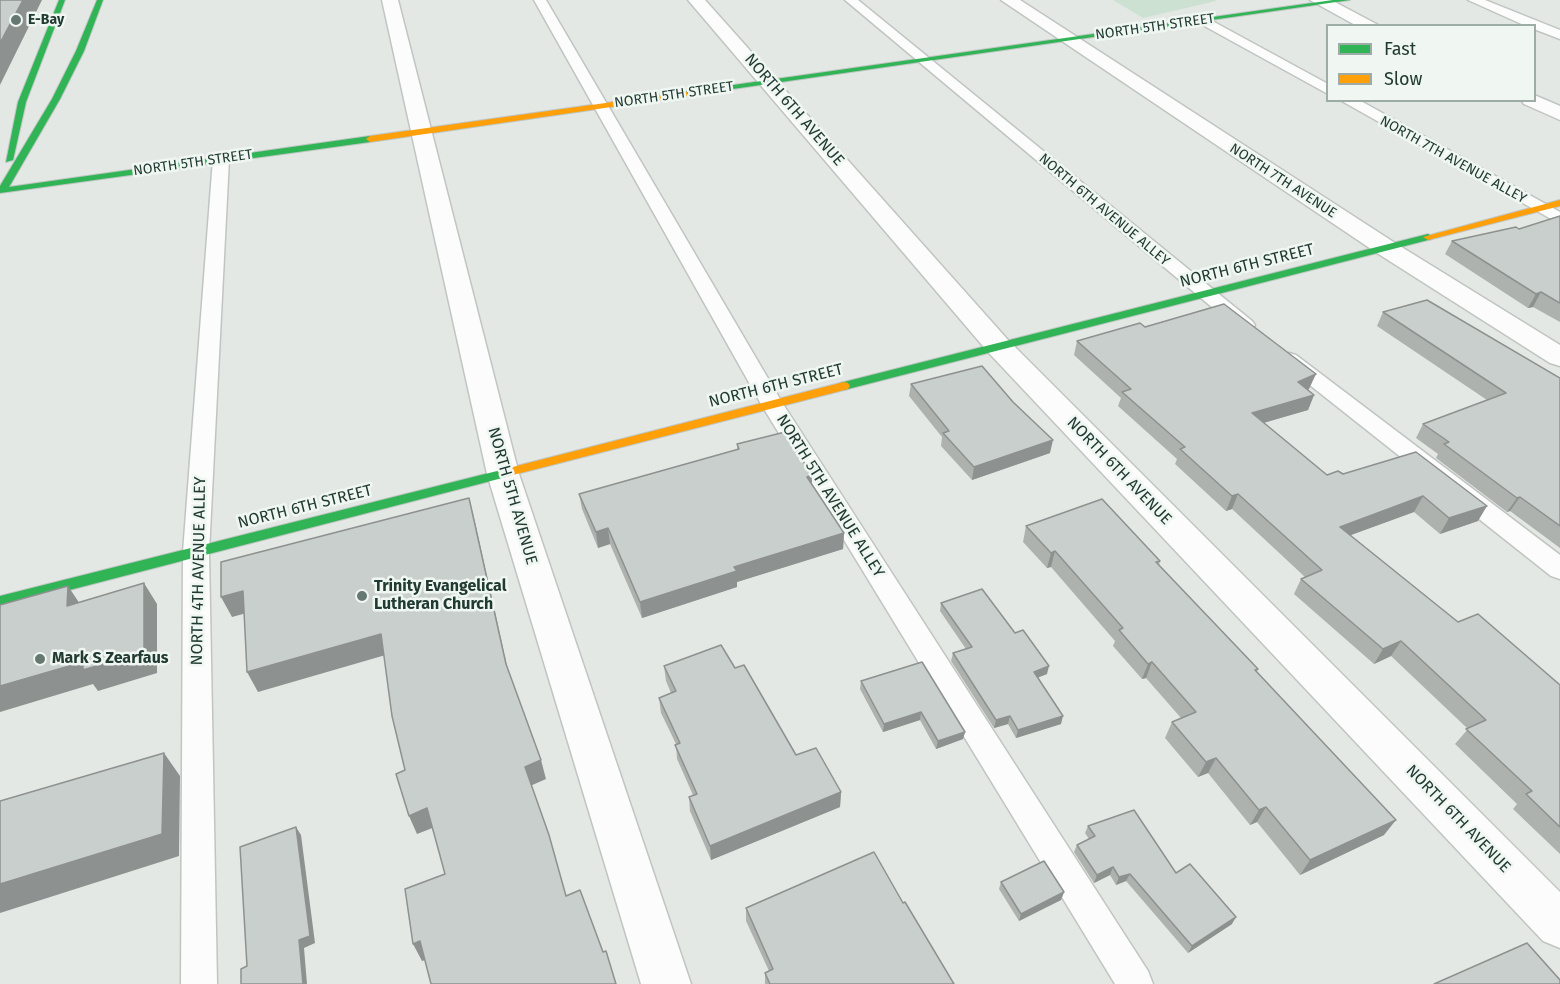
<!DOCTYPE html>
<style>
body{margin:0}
#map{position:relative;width:1560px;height:984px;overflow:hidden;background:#e3e8e5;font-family:"Fira Sans",sans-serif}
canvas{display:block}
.legend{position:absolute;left:1326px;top:24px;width:210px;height:78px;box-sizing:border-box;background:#f0f7f3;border:2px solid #9daca6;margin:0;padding:8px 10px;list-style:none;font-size:18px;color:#213b33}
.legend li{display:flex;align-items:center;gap:12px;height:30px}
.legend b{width:30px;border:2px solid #9daca6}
</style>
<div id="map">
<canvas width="1560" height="984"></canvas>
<ul class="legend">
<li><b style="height:8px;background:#30b455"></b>Fast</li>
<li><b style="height:8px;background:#ff9f0a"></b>Slow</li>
</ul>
</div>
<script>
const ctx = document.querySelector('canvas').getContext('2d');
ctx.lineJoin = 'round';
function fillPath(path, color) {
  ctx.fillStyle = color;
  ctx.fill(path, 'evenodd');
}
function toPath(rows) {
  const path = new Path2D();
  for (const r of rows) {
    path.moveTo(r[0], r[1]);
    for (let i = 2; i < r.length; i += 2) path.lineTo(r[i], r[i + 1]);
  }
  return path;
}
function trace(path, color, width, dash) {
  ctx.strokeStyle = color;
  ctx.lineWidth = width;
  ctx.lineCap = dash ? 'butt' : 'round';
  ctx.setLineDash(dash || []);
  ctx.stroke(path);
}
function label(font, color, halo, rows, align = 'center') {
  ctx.font = font + ' "Fira Sans",sans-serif';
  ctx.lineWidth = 5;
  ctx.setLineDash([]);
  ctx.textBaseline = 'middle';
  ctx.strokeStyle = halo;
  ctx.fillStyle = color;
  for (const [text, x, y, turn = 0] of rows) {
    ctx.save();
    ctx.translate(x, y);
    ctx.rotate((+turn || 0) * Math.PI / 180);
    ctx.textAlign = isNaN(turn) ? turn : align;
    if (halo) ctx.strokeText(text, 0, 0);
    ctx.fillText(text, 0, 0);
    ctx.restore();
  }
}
const green = toPath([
 [1113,0,1215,0,1216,1,1143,18]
]);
const lane = toPath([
 [534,0,546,0,783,404,1148,971,1153,984,1115,984,761,404,534,0],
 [845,0,858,0,1252,321,1255,325,1252,329,1238,329,845,0],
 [1468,0,1485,0,1560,30,1560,39,1534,29,1534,26,1526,26,1468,0],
 [1203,16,1328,84,1328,94,1199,23,1197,20,1203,16],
 [1340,100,1359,100,1560,212,1560,224,1340,100],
 [221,154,229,159,209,552,217,984,181,984,183,552,213,159,221,154],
 [1289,353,1296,355,1560,555,1560,579,1551,576,1282,363,1279,359,1282,355,1289,353]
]);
const street = toPath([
 [382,0,398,0,519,474,691,984,641,984,487,474,382,0],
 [688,0,705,0,1008,340,1560,892,1560,948,1543,941,988,352,688,0],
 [1001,0,1020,0,1395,243,1560,345,1560,366,1550,363,1377,253,1001,0],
 [1310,0,1331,0,1380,26,1357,26,1310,0],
 [1534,95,1560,106,1560,120,1524,104,1521,100,1534,100,1534,95]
]);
const fast = toPath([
 [59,0,65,0,26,102,13,160,6,162,18,102,59,0],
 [97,0,103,0,84,51,60,99,9,187,370,136,374,139,370,142,0,193,0,186,52,99,76,51,97,0],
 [1333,0,1350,0,684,96,680,94,684,92,1333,0],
 [1428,234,1433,237,1432,239,844,390,838,386,840,383,1428,234],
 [505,469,510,470,512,473,510,476,0,608,0,596,505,469]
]);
const slow = toPath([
 [684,92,687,92,687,96,370,142,366,139,370,136,684,92],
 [1560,200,1560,206,1428,240,1423,237,1560,200],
 [844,382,848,383,850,386,848,389,505,477,498,473,505,469,844,382]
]);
const wall = toPath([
 [1560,216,1560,322,1533,307,1528,308,1445,254,1452,241,1519,229],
 [1383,312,1560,378,1560,548,1510,511,1507,512,1436,458,1438,454,1416,438,1423,424,1487,400,1377,326],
 [1145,327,1309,389,1308,390,1314,395,1308,410,1263,423,1327,475,1343,474,1416,452,1478,521,1440,534,1414,512,1350,535,1458,622,1560,685,1560,854,1513,809,1517,804,1455,744,1468,729,1391,656,1374,664,1294,594,1301,579,1305,577,1232,509,1226,511,1175,464,1177,459,1118,406,1121,398,1074,355,1077,341],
 [911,384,1050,453,972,480,941,446,942,437,909,396],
 [737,444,812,475,812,484,844,533,843,549,737,582,737,587,642,618,610,544,598,548,582,509,579,494,737,450],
 [1026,526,1160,561,1159,565,1258,669,1257,672,1384,835,1300,875,1257,822,1250,825,1208,773,1198,777,1165,738,1172,722,1181,718,1146,678,1142,679,1113,646,1115,641,1051,567,1047,568,1023,542],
 [941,603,1015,633,1047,674,1038,677,1061,724,1016,738,1008,724,994,728,951,661,953,653,966,649,940,611],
 [664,666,735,668,796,755,841,792,840,807,711,860,690,811,689,797,693,795,677,759,676,744,661,713,659,698,671,693,666,681],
 [861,681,965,732,963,739,936,749,920,720,883,732,860,689],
 [1088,826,1176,873,1232,924,1188,953,1126,881,1116,885,1110,875,1094,883,1074,852,1077,845,1089,839,1085,833],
 [1001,882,1064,892,1061,900,1019,921,999,889],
 [903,903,954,984,765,984,765,973,769,971,746,921,746,908]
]);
const shadedWall = toPath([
 [23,0,42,0,0,85,0,43],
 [1541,292,1533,307,1528,308,1536,294],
 [1316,374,1309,389,1292,397,1298,382],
 [1314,395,1308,410,1246,428,1252,413],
 [1053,440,1050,453,972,480,974,467],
 [812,475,812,491,807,477],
 [1238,494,1232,509,1226,511,1232,496],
 [1423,496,1414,512,1332,542,1340,527],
 [1520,497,1510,511,1507,512,1517,498],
 [469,498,474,518,511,684,506,664],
 [1487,506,1478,521,1440,534,1449,518],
 [608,528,610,544,598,548,596,532],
 [844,533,843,549,737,582,737,587,642,618,640,602,734,567],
 [1055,551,1051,567,1047,568,1051,553],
 [144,583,157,604,157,673,98,691,93,684,0,712,0,686,83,662],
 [68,586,82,607,67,606],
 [243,591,254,611,232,617,221,597],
 [381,634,389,654,258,692,247,672],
 [1401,641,1391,656,1374,664,1383,649],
 [1152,662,1146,678,1142,679,1148,664],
 [1049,666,1047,674,1032,680,1034,672],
 [921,712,920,720,883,732,884,724],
 [1010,716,1008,724,994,728,996,720],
 [1063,716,1061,724,1016,738,1018,730],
 [965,732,963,739,936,749,938,741],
 [164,753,180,776,179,856,0,913,0,884],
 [1216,758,1208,773,1198,777,1206,762],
 [541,760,546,779,530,786,525,767],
 [841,792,840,807,711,860,710,846],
 [1266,807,1257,822,1250,825,1259,810],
 [427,808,435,827,417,834,409,816],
 [1396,820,1384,835,1300,875,1310,860],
 [296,827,301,835,315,943,304,948,307,984,303,984,299,940],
 [1113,867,1110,875,1094,883,1097,875],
 [1130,874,1126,881,1116,885,1119,877],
 [1064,892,1061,900,1019,921,1021,914],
 [1236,917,1232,924,1188,953,1192,946],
 [420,941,429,959,422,961,413,944]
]);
const building = toPath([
 [0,0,23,0,0,43,0,0],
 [1560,216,1560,303,1541,292,1536,294,1452,241,1516,227,1519,229,1560,216],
 [1427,300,1560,378,1560,526,1520,497,1517,498,1444,444,1449,442,1423,424,1506,393,1383,312,1427,300],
 [1224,304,1316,374,1298,382,1314,395,1252,413,1327,475,1338,471,1343,474,1416,452,1487,506,1449,518,1423,496,1340,527,1458,622,1478,614,1560,685,1560,827,1526,794,1532,791,1466,729,1486,720,1401,641,1383,649,1301,579,1322,570,1238,494,1232,496,1180,449,1185,447,1122,392,1131,389,1077,341,1140,323,1145,327,1224,304],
 [982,366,1013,402,1053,440,974,467,943,433,949,431,911,384,982,366],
 [785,432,812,475,807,477,844,533,734,567,737,571,640,602,608,528,596,532,579,494,739,449,737,444,785,432],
 [469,498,506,664,541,760,525,767,549,835,566,896,580,890,603,952,606,951,616,984,431,984,420,941,413,944,405,889,445,874,427,808,409,816,396,774,405,770,392,716,381,634,247,672,243,591,221,597,221,562,469,498],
 [1102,499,1160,561,1156,562,1258,669,1255,670,1396,820,1310,860,1266,807,1259,810,1216,758,1206,762,1172,722,1196,712,1152,662,1148,664,1119,630,1123,628,1055,551,1051,553,1026,526,1102,499],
 [144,583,144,652,83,670,83,662,0,686,0,605,68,586,67,606,144,583],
 [982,589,1015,633,1023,630,1049,666,1034,672,1063,716,1018,730,1010,716,996,720,953,653,972,647,941,603,982,589],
 [721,645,735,668,744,665,796,755,816,748,841,792,710,846,689,797,697,794,675,745,680,743,659,698,676,691,664,666,721,645],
 [922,662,965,732,938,741,921,712,884,724,861,681,922,662],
 [164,753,162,834,0,884,0,801,164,753],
 [1134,810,1176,873,1190,864,1236,917,1192,946,1130,874,1119,877,1113,867,1097,875,1077,845,1095,836,1088,826,1134,810],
 [296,827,310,936,299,940,303,984,241,984,241,969,247,966,240,847,296,827],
 [874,852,903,903,905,902,954,984,770,984,765,973,773,969,746,908,874,852],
 [1044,861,1064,892,1021,914,1001,882,1044,861],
 [1527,943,1560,980,1560,984,1434,984,1527,943]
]);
const markers = [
 [16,20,6,"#657871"],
 [362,596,6,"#657871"],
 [40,659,6,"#657871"]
];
const farPoinames = [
 ["E-Bay",28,20]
];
const farStreetnames = [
 ["NORTH 5TH STREET",1155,27,-8],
 ["NORTH 5TH STREET",674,95,-8],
 ["NORTH 7TH AVENUE ALLEY",1453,160,29],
 ["NORTH 5TH STREET",193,163,-8],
 ["NORTH 7TH AVENUE",1283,181,33],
 ["NORTH 6TH AVENUE ALLEY",1104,210,40]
];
const streetNames = [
 ["NORTH 6TH AVENUE",794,110,49],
 ["NORTH 6TH STREET",1247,266,-14],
 ["NORTH 6TH STREET",776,386,-14],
 ["NORTH 6TH AVENUE",1119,471,46],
 ["NORTH 5TH AVENUE",512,496,74],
 ["NORTH 5TH AVENUE ALLEY",830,496,58],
 ["NORTH 6TH STREET",305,507,-14],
 ["NORTH 4TH AVENUE ALLEY",199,571,-89],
 ["NORTH 6TH AVENUE",1458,819,46]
];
const poiNames = [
 ["Trinity Evangelical",374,587],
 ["Lutheran Church",374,605],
 ["Mark S Zearfaus",52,659]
];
fillPath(green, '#cce1d1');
trace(lane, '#c0c5c2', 3);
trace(street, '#c0c5c2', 3);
trace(fast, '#bec6c2', 2);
trace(slow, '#bec6c2', 2);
fillPath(lane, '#fbfcfb');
fillPath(street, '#fbfcfb');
fillPath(fast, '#30b455');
fillPath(slow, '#ff9f0a');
fillPath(wall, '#adb2af');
fillPath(shadedWall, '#8d918f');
fillPath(building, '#c9cfcc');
trace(building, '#8d918f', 1.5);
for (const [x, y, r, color] of markers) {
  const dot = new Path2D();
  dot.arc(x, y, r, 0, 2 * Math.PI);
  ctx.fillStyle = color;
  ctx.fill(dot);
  trace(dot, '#f0f7f3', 2);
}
label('bold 14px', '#213b33', '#f0f7f3', farPoinames, 'left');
label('14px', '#213b33', '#f0f7f3', farStreetnames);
label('16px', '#213b33', '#f0f7f3', streetNames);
label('bold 16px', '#213b33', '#f0f7f3', poiNames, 'left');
</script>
